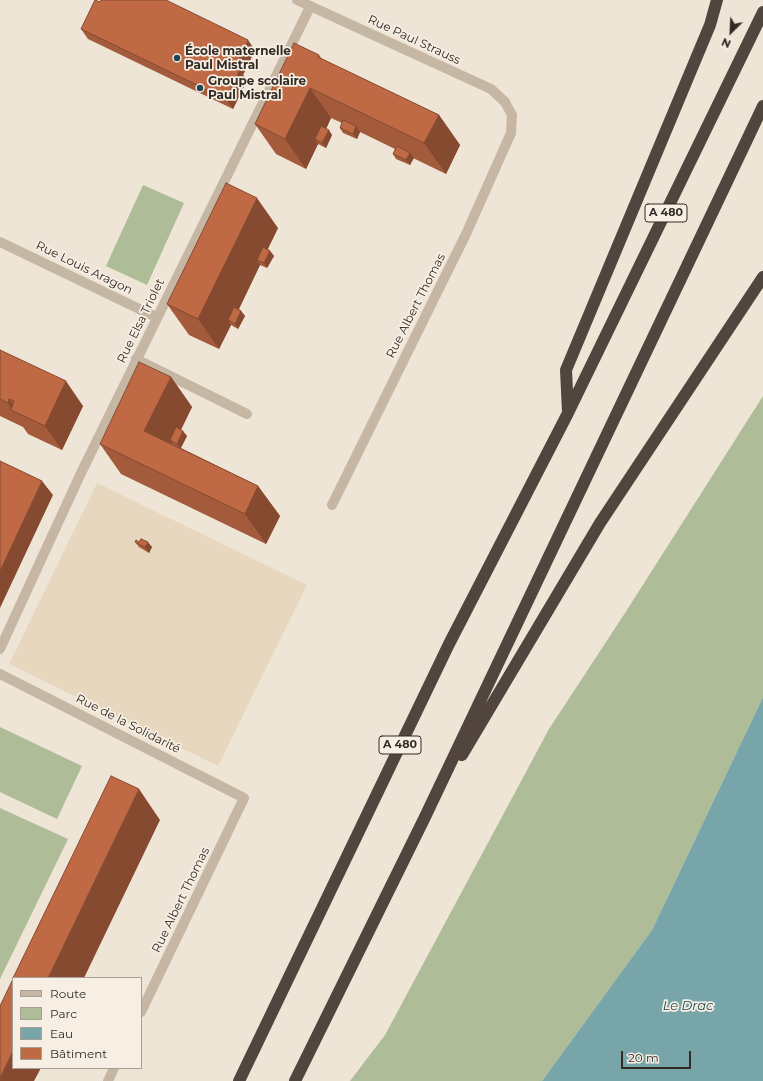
<!DOCTYPE html>
<meta charset="utf-8">
<style>
body{margin:0}
#map{position:relative;width:763px;height:1081px;overflow:hidden;background:#efe5d7;font-family:Montserrat,sans-serif}
canvas{display:block}
.legend{position:absolute;left:12px;top:977px;width:130px;height:92px;box-sizing:border-box;background:#f7efe3;border:1px solid #a8a097;margin:0;padding:5px 7px;list-style:none;font-size:12px;color:#322a25}
.legend li{display:flex;align-items:center;gap:8px;height:20px}
.legend b{width:20px;border:1px solid #a8a097}
.north{position:absolute;left:711px;top:12px;width:40px;height:40px;-webkit-text-stroke:3px #f7efe3;paint-order:stroke;rotate:204deg;font-size:11px;font-weight:700;line-height:16px;text-align:center;color:#322a25}
.north::after{content:'';display:block;margin:auto;width:14px;height:18px;background:#322a25;clip-path:polygon(50% 0,100% 100%,50% 72%,0 100%)}
.scale{position:absolute;left:621px;top:1051px;width:70px;height:18px;box-sizing:border-box;border:2px solid #322a25;border-top:0;padding-left:5px;font-size:12px;line-height:14px;white-space:nowrap;color:#322a25;-webkit-text-stroke:3px #f7efe3;paint-order:stroke}
</style>
<div id="map">
<canvas width="763" height="1081"></canvas>
<ul class="legend">
<li><b style="height:5px;background:#c6b6a4"></b>Route</li>
<li><b style="height:11px;background:#aebd98"></b>Parc</li>
<li><b style="height:11px;background:#78a5aa"></b>Eau</li>
<li><b style="height:11px;background:#bf6a45"></b>Bâtiment</li>
</ul>
<div class="north">N</div>
<div class="scale">20 m</div>
</div>
<script>
const ctx = document.querySelector('canvas').getContext('2d');
ctx.lineJoin = 'round';
function fillPath(path, color) {
  ctx.fillStyle = color;
  ctx.fill(path, 'evenodd');
}
function toPath(rows) {
  const path = new Path2D();
  for (const r of rows) {
    path.moveTo(r[0], r[1]);
    for (let i = 2; i < r.length; i += 2) path.lineTo(r[i], r[i + 1]);
  }
  return path;
}
function trace(path, color, width, dash) {
  ctx.strokeStyle = color;
  ctx.lineWidth = width;
  ctx.lineCap = dash ? 'butt' : 'round';
  ctx.setLineDash(dash || []);
  ctx.stroke(path);
}
function label(font, color, halo, rows, align = 'center') {
  ctx.font = font + ' Montserrat,sans-serif';
  ctx.lineWidth = 3.5;
  ctx.setLineDash([]);
  ctx.textBaseline = 'middle';
  ctx.strokeStyle = halo;
  ctx.fillStyle = color;
  for (const [text, x, y, turn = 0] of rows) {
    ctx.save();
    ctx.translate(x, y);
    ctx.rotate((+turn || 0) * Math.PI / 180);
    ctx.textAlign = isNaN(turn) ? turn : align;
    if (halo) ctx.strokeText(text, 0, 0);
    ctx.fillText(text, 0, 0);
    ctx.restore();
  }
}
const green = toPath([
 [143,185,184,203,147,285,106,266],
 [763,396,763,697,652,930,542,1081,350,1081,385,1035,549,729,625,613],
 [0,727,82,766,57,819,0,792],
 [0,808,68,839,0,979]
]);
const plaza = toPath([
 [97,483,307,585,218,766,9,664]
]);
const water = toPath([
 [763,697,763,1081,542,1081,652,930]
]);
const minor = toPath([
 [297,0,491,89,505,102,512,115,511,133,466,234,332,505],
 [0,242,156,317],
 [136,359,247,414],
 [0,649,81,473,310,7],
 [0,674,244,798,141,1012],
 [108,1081,114,1068]
]);
const highway = toPath([
 [568,412,566,370,710,25,717,0],
 [462,755,600,523,763,277],
 [239,1081,449,644,568,413,763,12],
 [295,1081,425,817,763,106]
]);
const wall = toPath([
 [100,2,255,50,243,75,247,80,233,109,88,39,81,29],
 [319,55,322,59,439,115,460,145,446,174,413,158,410,165,396,159,393,154,395,149,360,132,357,139,343,133,340,128,342,123,331,118,326,129,332,135,326,148,318,144,306,169,276,154,255,124],
 [278,228,268,249,270,251,274,256,267,268,260,265,239,309,241,311,245,316,238,329,231,325,219,349,189,335,167,304],
 [0,350,83,406,62,450,28,434,23,427,0,416],
 [171,377,192,407,181,430,187,436,181,448,258,486,280,516,266,544,121,474,100,444],
 [135,542,152,547,149,553,139,547]
]);
const shadedWall = toPath([
 [248,40,255,50,243,75,247,80,233,109,226,99,235,67],
 [310,88,331,118,320,142,315,139,318,144,306,169,285,139],
 [439,115,460,145,446,174,424,143],
 [356,126,360,132,357,139,353,134],
 [329,130,332,135,326,148,322,143],
 [410,153,414,158,410,165,406,160],
 [257,198,278,228,261,262,257,260,260,265,232,323,228,320,231,325,219,349,198,319],
 [270,251,274,256,267,268,264,263],
 [241,311,245,316,238,329,235,324],
 [171,377,192,407,174,443,170,440,173,445,144,431],
 [66,381,83,406,62,450,45,426],
 [9,399,20,414,13,411,8,403],
 [183,431,187,436,180,449,177,444],
 [42,481,53,495,0,608,0,571],
 [258,486,280,516,266,544,245,514],
 [148,542,152,547,149,553,145,547],
 [139,789,160,820,84,978,48,978],
 [13,1051,13,1068,41,1068,34,1081,0,1081,0,1078]
]);
const building = toPath([
 [95,0,100,2,101,0,166,0,248,40,235,67,240,70,226,99,81,29,95,0],
 [294,43,319,55,318,57,439,115,424,143,310,88,285,139,255,124,294,43],
 [343,120,356,126,353,134,340,128,343,120],
 [321,126,329,130,322,143,315,139,321,126],
 [397,146,410,153,406,160,393,154,397,146],
 [226,183,257,198,198,319,167,304,226,183],
 [263,247,270,251,264,263,257,260,263,247],
 [234,307,241,311,235,324,228,320,234,307],
 [0,350,66,381,45,426,11,410,14,401,9,399,8,403,0,399,0,350],
 [139,362,171,377,144,431,258,486,245,514,100,444,139,362],
 [176,427,183,431,177,444,170,440,176,427],
 [0,461,42,481,0,571,0,461],
 [141,539,148,542,145,547,135,542,136,540,139,542,141,539],
 [111,776,139,789,48,978,13,978,111,776],
 [13,979,13,1051,0,1078,0,1006,13,979]
]);
const markers = [
 [177,58,4,"#1d4a51"],
 [200,88,4,"#1d4a51"]
];
const shields = [
 [666,213,42],
 [400,745,42]
];
const shieldNames = [
 ["A 480",666,213],
 ["A 480",400,745]
];
const streetNames = [
 ["Rue Paul Strauss",414,40,25],
 ["Rue Louis Aragon",84,268,26],
 ["Rue Albert Thomas",416,306,-63],
 ["Rue Elsa Triolet",141,321,-64],
 ["Rue de la Solidarité",128,724,27],
 ["Rue Albert Thomas",181,900,-64]
];
const poiNames = [
 ["École maternelle",185,51],
 ["Paul Mistral",185,65],
 ["Groupe scolaire",208,81],
 ["Paul Mistral",208,95]
];
const waterNames = [
 ["Le Drac",688,1006]
];
fillPath(green, '#aebd98');
fillPath(plaza, '#e7d7bf');
fillPath(water, '#78a5aa');
trace(minor, '#c6b6a4', 10);
trace(highway, '#52453d', 12);
fillPath(wall, '#a45b3b');
fillPath(shadedWall, '#864a30');
fillPath(building, '#bf6a45');
trace(building, '#864a30', 1);
for (const [x, y, r, color] of markers) {
  const dot = new Path2D();
  dot.arc(x, y, r, 0, 2 * Math.PI);
  ctx.fillStyle = color;
  ctx.fill(dot);
  trace(dot, '#f7efe3', 1.5);
}
for (const [x, y, w] of shields) {
  const box = new Path2D();
  box.roundRect(x - w / 2, y - 9, w, 18, 3);
  ctx.fillStyle = '#f7efe3';
  ctx.fill(box);
  trace(box, '#322a25', 1);
}
label('bold 11px', '#322a25', null, shieldNames);
label('12px', '#322a25', '#f7efe3', streetNames);
label('bold 12px', '#322a25', '#f7efe3', poiNames, 'left');
label('italic 13px', '#1d4a51', '#f7efe3', waterNames);
</script>
